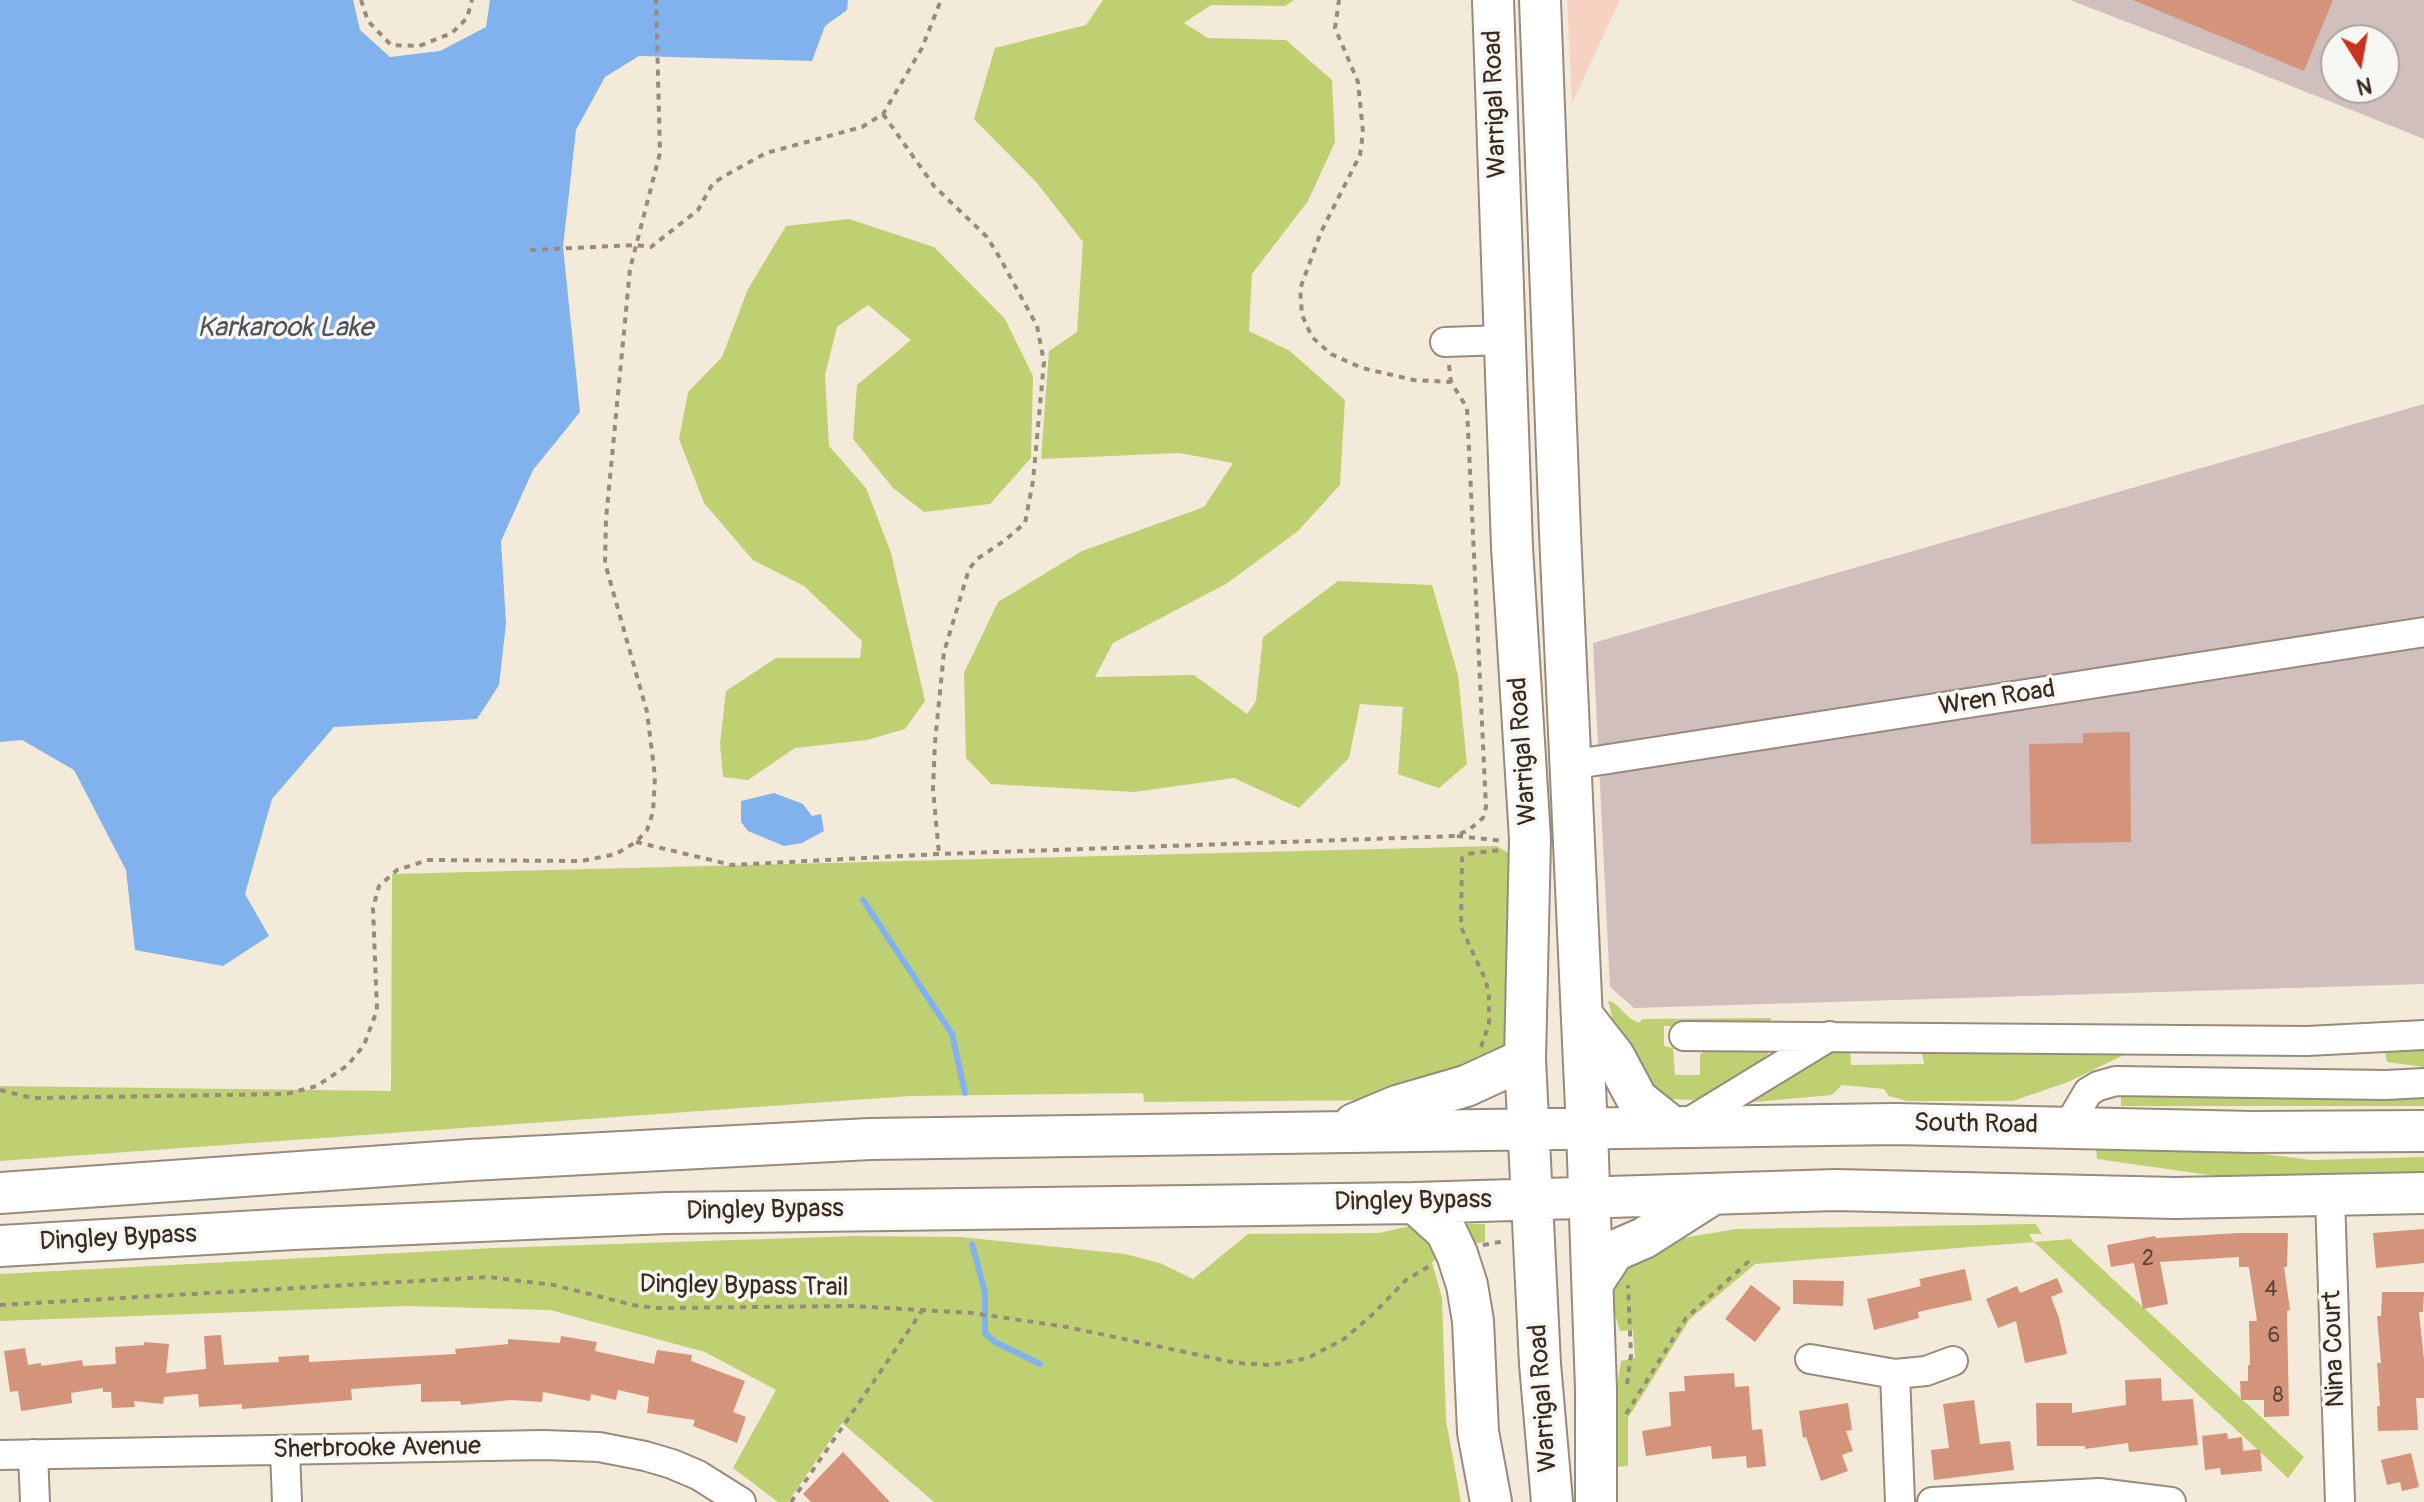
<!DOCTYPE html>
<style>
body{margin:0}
#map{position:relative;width:2424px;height:1502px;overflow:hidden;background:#f4ead9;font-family:Pangolin,sans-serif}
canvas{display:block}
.north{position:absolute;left:2320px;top:24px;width:80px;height:80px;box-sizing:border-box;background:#f6f6f2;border:2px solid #aba49d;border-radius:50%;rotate:169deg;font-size:22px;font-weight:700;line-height:32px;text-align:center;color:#3b2a1e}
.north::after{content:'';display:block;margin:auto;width:28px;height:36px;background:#c8321e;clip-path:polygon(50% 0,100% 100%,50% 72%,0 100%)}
</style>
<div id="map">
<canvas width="2424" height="1502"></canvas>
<div class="north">N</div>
</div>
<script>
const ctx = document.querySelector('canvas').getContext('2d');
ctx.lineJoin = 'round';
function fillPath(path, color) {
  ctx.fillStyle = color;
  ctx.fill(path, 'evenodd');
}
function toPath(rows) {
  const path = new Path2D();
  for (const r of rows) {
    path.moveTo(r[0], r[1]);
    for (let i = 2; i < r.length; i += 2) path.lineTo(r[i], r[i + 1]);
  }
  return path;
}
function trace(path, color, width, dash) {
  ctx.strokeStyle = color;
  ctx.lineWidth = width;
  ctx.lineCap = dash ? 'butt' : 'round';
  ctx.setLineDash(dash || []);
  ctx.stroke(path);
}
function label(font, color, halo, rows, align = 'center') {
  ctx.font = font + ' Pangolin,sans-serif';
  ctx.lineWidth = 7;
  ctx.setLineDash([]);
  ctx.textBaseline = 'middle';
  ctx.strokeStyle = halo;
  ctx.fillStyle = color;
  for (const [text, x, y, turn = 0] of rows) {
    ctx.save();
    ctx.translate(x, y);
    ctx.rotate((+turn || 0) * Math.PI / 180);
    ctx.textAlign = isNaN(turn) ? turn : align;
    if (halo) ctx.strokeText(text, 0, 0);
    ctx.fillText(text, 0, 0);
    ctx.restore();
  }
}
const built = toPath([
 [1567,0,1620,0,1572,103]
]);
const industrial = toPath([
 [2070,0,2424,0,2424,139,2246,68],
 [2336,40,2384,40,2384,88,2336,88],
 [2424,404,2424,984,1634,1008,1610,987,1593,643]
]);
const green = toPath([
 [1103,0,1294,0,1285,6,1211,5,1184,23,1208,38,1286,40,1332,80,1335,142,1308,201,1252,274,1249,331,1290,351,1345,400,1340,485,1298,531,1226,584,1113,643,1095,677,1194,675,1247,714,1256,701,1263,637,1338,581,1432,585,1458,675,1467,764,1439,788,1398,774,1403,707,1360,704,1349,758,1299,808,1234,778,1134,792,991,784,966,758,964,673,998,602,1082,551,1204,507,1233,463,1179,453,1041,459,1049,351,1077,332,1083,242,1037,183,974,119,995,48,1086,25],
 [849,219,934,247,1005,319,1033,376,1031,458,990,504,924,512,893,488,853,439,857,385,911,340,868,305,837,327,825,375,829,446,866,488,891,553,925,701,905,729,867,740,795,748,748,780,723,777,720,744,726,691,776,658,860,658,862,641,804,586,753,560,704,503,679,439,688,392,722,357,748,289,786,226],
 [1497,846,1510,854,1505,1031,1510,1031,1506,1049,1390,1100,1144,1102,1143,1093,910,1096,0,1161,0,1086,391,1091,392,874],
 [1608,1001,1613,1002,1631,1019,1639,1023,1642,1019,1771,1018,1771,1025,1664,1026,1664,1046,1673,1048,1675,1075,1700,1075,1700,1055,1704,1051,1767,1045,1769,1051,1766,1061,1705,1097,1692,1100,1669,1099,1633,1070,1618,1039],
 [2424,1045,2424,1067,2387,1062,2385,1052],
 [1850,1046,1851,1065,1924,1064,1921,1049,2128,1053,2068,1082,2013,1101,1907,1101,1889,1096,1884,1089,1842,1085,1832,1095,1743,1103,1828,1050],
 [2424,1095,2424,1106,2121,1106,2121,1096],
 [2096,1149,2241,1151,2311,1160,2424,1157,2424,1175,2230,1178,2097,1159],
 [1459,1224,1485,1224,1485,1242,1466,1245],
 [2036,1224,2042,1234,2029,1234,2034,1242,2070,1239,2304,1457,2288,1478,2034,1242,1755,1264,1690,1319,1628,1418,1628,1466,1611,1467,1614,1405,1621,1361,1635,1358,1633,1330,1620,1331,1611,1301,1612,1270,1665,1241,1736,1229],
 [1410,1226,1423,1230,1447,1253,1432,1262,1442,1298,1446,1420,1461,1502,934,1502,842,1423,788,1502,778,1502,733,1468,776,1390,705,1352,550,1310,406,1306,0,1321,0,1274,494,1248,855,1236,961,1237,1125,1254,1160,1263,1193,1279,1248,1234,1379,1233]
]);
const water = toPath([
 [0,0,353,0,360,30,390,57,440,51,486,27,490,0,848,0,847,10,825,26,812,61,639,56,605,77,576,130,563,247,580,412,533,470,501,541,506,623,499,685,477,719,334,727,272,799,245,894,269,936,223,966,135,950,126,870,74,770,22,740,0,742],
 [774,793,803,804,812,816,821,814,824,831,802,843,784,846,748,831,741,822,741,801]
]);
const stream = toPath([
 [863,900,952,1034,965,1093],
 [972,1244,985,1292,985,1333,995,1342,1040,1364]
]);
const building = toPath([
 [2133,0,2333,0,2304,71],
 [2130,732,2131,842,2031,844,2029,744,2083,743,2083,733],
 [2424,1229,2424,1263,2376,1268,2373,1233],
 [2239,1233,2288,1233,2287,1267,2284,1267,2290,1310,2287,1311,2289,1416,2264,1417,2264,1400,2241,1400,2240,1381,2248,1381,2248,1365,2250,1365,2249,1321,2257,1321,2249,1267,2239,1267,2239,1257,2160,1262,2168,1304,2143,1309,2134,1263,2111,1267,2107,1245,2155,1236,2156,1238],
 [1965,1269,1972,1300,1918,1312,1919,1318,1874,1330,1867,1299,1921,1286,1919,1279],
 [2057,1278,2063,1292,2051,1297,2059,1318,2067,1354,2025,1363,2016,1321,1998,1328,1986,1299,2017,1286,2020,1293],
 [1793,1280,1844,1281,1843,1306,1793,1304],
 [1751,1285,1781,1308,1755,1342,1725,1319],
 [2382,1292,2424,1292,2423,1312,2419,1312,2424,1360,2424,1398,2416,1398,2418,1430,2378,1431,2377,1406,2380,1406,2377,1363,2381,1363,2377,1316,2381,1316],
 [221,1335,224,1365,279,1362,278,1357,309,1355,309,1362,456,1354,455,1349,508,1344,508,1339,560,1343,561,1336,597,1342,595,1351,654,1364,657,1350,692,1355,691,1361,745,1381,733,1412,746,1417,737,1443,693,1426,695,1420,647,1413,649,1397,618,1390,616,1400,591,1394,590,1401,543,1392,542,1402,511,1400,461,1405,460,1401,421,1402,421,1384,351,1389,352,1400,242,1409,242,1404,199,1407,198,1394,164,1397,163,1404,134,1401,135,1407,112,1408,111,1392,103,1392,103,1388,71,1393,72,1403,21,1411,18,1391,10,1392,4,1351,25,1348,28,1365,41,1363,41,1366,82,1360,83,1366,116,1364,115,1347,144,1345,144,1342,169,1344,166,1373,206,1369,204,1336],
 [1734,1373,1735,1387,1749,1386,1752,1430,1762,1429,1766,1466,1747,1468,1746,1456,1712,1459,1711,1446,1646,1456,1642,1431,1671,1426,1669,1392,1685,1391,1684,1376],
 [2161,1378,2162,1401,2193,1399,2198,1445,2129,1452,2128,1443,2085,1449,2085,1446,2037,1446,2036,1403,2072,1403,2072,1413,2126,1405,2125,1380],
 [1974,1400,1980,1444,2010,1441,2014,1470,1934,1480,1931,1450,1949,1448,1943,1404],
 [1848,1403,1852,1430,1846,1431,1853,1451,1842,1455,1848,1471,1821,1481,1806,1437,1803,1438,1799,1411],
 [2227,1433,2228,1439,2242,1437,2243,1451,2260,1449,2262,1471,2221,1475,2220,1468,2205,1470,2202,1436],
 [843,1452,890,1502,811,1502,803,1494],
 [2411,1453,2419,1487,2402,1491,2400,1482,2387,1485,2381,1460]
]);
const path = toPath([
 [361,0,368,21,391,45,419,46,452,33,467,18,472,0],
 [883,114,934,186,987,237,1000,258,1037,326,1044,362,1033,481,1025,523,1004,541,977,559,969,569,944,652,935,742,933,789,939,854],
 [530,250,636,245,651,247,698,210,713,183,735,170,766,153,862,127,883,114,922,48,941,0],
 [1449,365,1451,382],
 [1457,836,1504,841],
 [636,842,732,865,939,854,1456,836,1470,829,1483,818,1486,807,1467,408,1451,382,1414,380,1362,368,1331,354,1312,337,1302,315,1300,289,1321,232,1360,155,1363,132,1358,82,1335,28,1339,0],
 [1481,1047,1489,1024,1489,997,1486,981,1461,927,1462,858,1467,854,1500,850],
 [0,1090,32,1098,286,1094,317,1086,348,1065,364,1045,377,1010,373,908,379,886,397,870,428,860,582,861,616,854,636,842,647,830,653,812,655,776,647,712,605,563,606,519,630,269,660,153,656,0],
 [1483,1245,1505,1241],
 [0,1305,488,1277,554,1285,633,1305,656,1308,853,1306,972,1313,1067,1327,1237,1363,1271,1365,1308,1358,1344,1339,1372,1315,1406,1280,1431,1265],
 [1627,1384,1631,1355,1628,1285],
 [1626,1414,1686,1318,1749,1261],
 [791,1502,922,1311]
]);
const minor = toPath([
 [1445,342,1504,340],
 [1570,765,2424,632],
 [1684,1036,2307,1041,2424,1035],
 [2068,1126,2088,1092,2098,1086,2116,1081,2386,1085,2424,1083],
 [1681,1127,1830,1036],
 [2330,1197,2340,1502],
 [1810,1359,1895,1374,1926,1371,1953,1361],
 [1895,1374,1900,1502],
 [285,1451,287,1502],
 [33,1454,35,1502],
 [0,1455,543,1445,599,1447,645,1456,672,1464,698,1475,741,1502],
 [1932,1502,2099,1493,2171,1502]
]);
const highway = toPath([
 [1493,0,1512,547,1530,839,1525,1059,1540,1364,1552,1502],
 [1540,0,1560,533,1587,1130,1596,1389,1596,1502],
 [1582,1015,1614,1056,1637,1099,1672,1127],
 [1354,1124,1397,1106,1466,1086,1525,1059],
 [0,1193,470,1160,870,1139,1895,1124,2252,1132,2424,1131],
 [1415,1203,1446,1231,1457,1254,1467,1285,1473,1321,1478,1432,1491,1502],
 [0,1246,293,1229,666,1213,1415,1203,1836,1190,2175,1198,2424,1193],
 [1593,1283,1614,1251,1644,1238,1713,1194]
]);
const numberNames = [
 ["2",2148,1259],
 ["4",2271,1290],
 ["6",2274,1336],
 ["8",2278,1396]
];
const streetNames = [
 ["Warrigal Road",1496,104,-92],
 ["Wren Road",1997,699,-9],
 ["Warrigal Road",1524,751,-94],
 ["South Road",1976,1125,1],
 ["Dingley Bypass",1413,1202,-1],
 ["Dingley Bypass",765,1211,-1],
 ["Dingley Bypass",118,1239,-3],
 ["Dingley Bypass Trail",744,1287,1],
 ["Nina Court",2335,1349,-92],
 ["Warrigal Road",1544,1398,-94],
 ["Sherbrooke Avenue",377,1449,-1]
];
const waterNames = [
 ["Karkarook Lake",285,329]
];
fillPath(built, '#f6d2c3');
fillPath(industrial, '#d1bfbd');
fillPath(green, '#bfd073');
fillPath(water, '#82b2ed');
trace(stream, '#82b2ed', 6);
fillPath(building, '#d4937b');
trace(minor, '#988a7c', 32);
trace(highway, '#988a7c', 44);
trace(path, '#988a7c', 4, [6, 6]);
trace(minor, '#fff', 28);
trace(highway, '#fff', 40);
label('22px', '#614435', null, numberNames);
label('26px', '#3b2a1e', '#f6f6f2', streetNames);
label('italic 28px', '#50535c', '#f6f6f2', waterNames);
</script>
